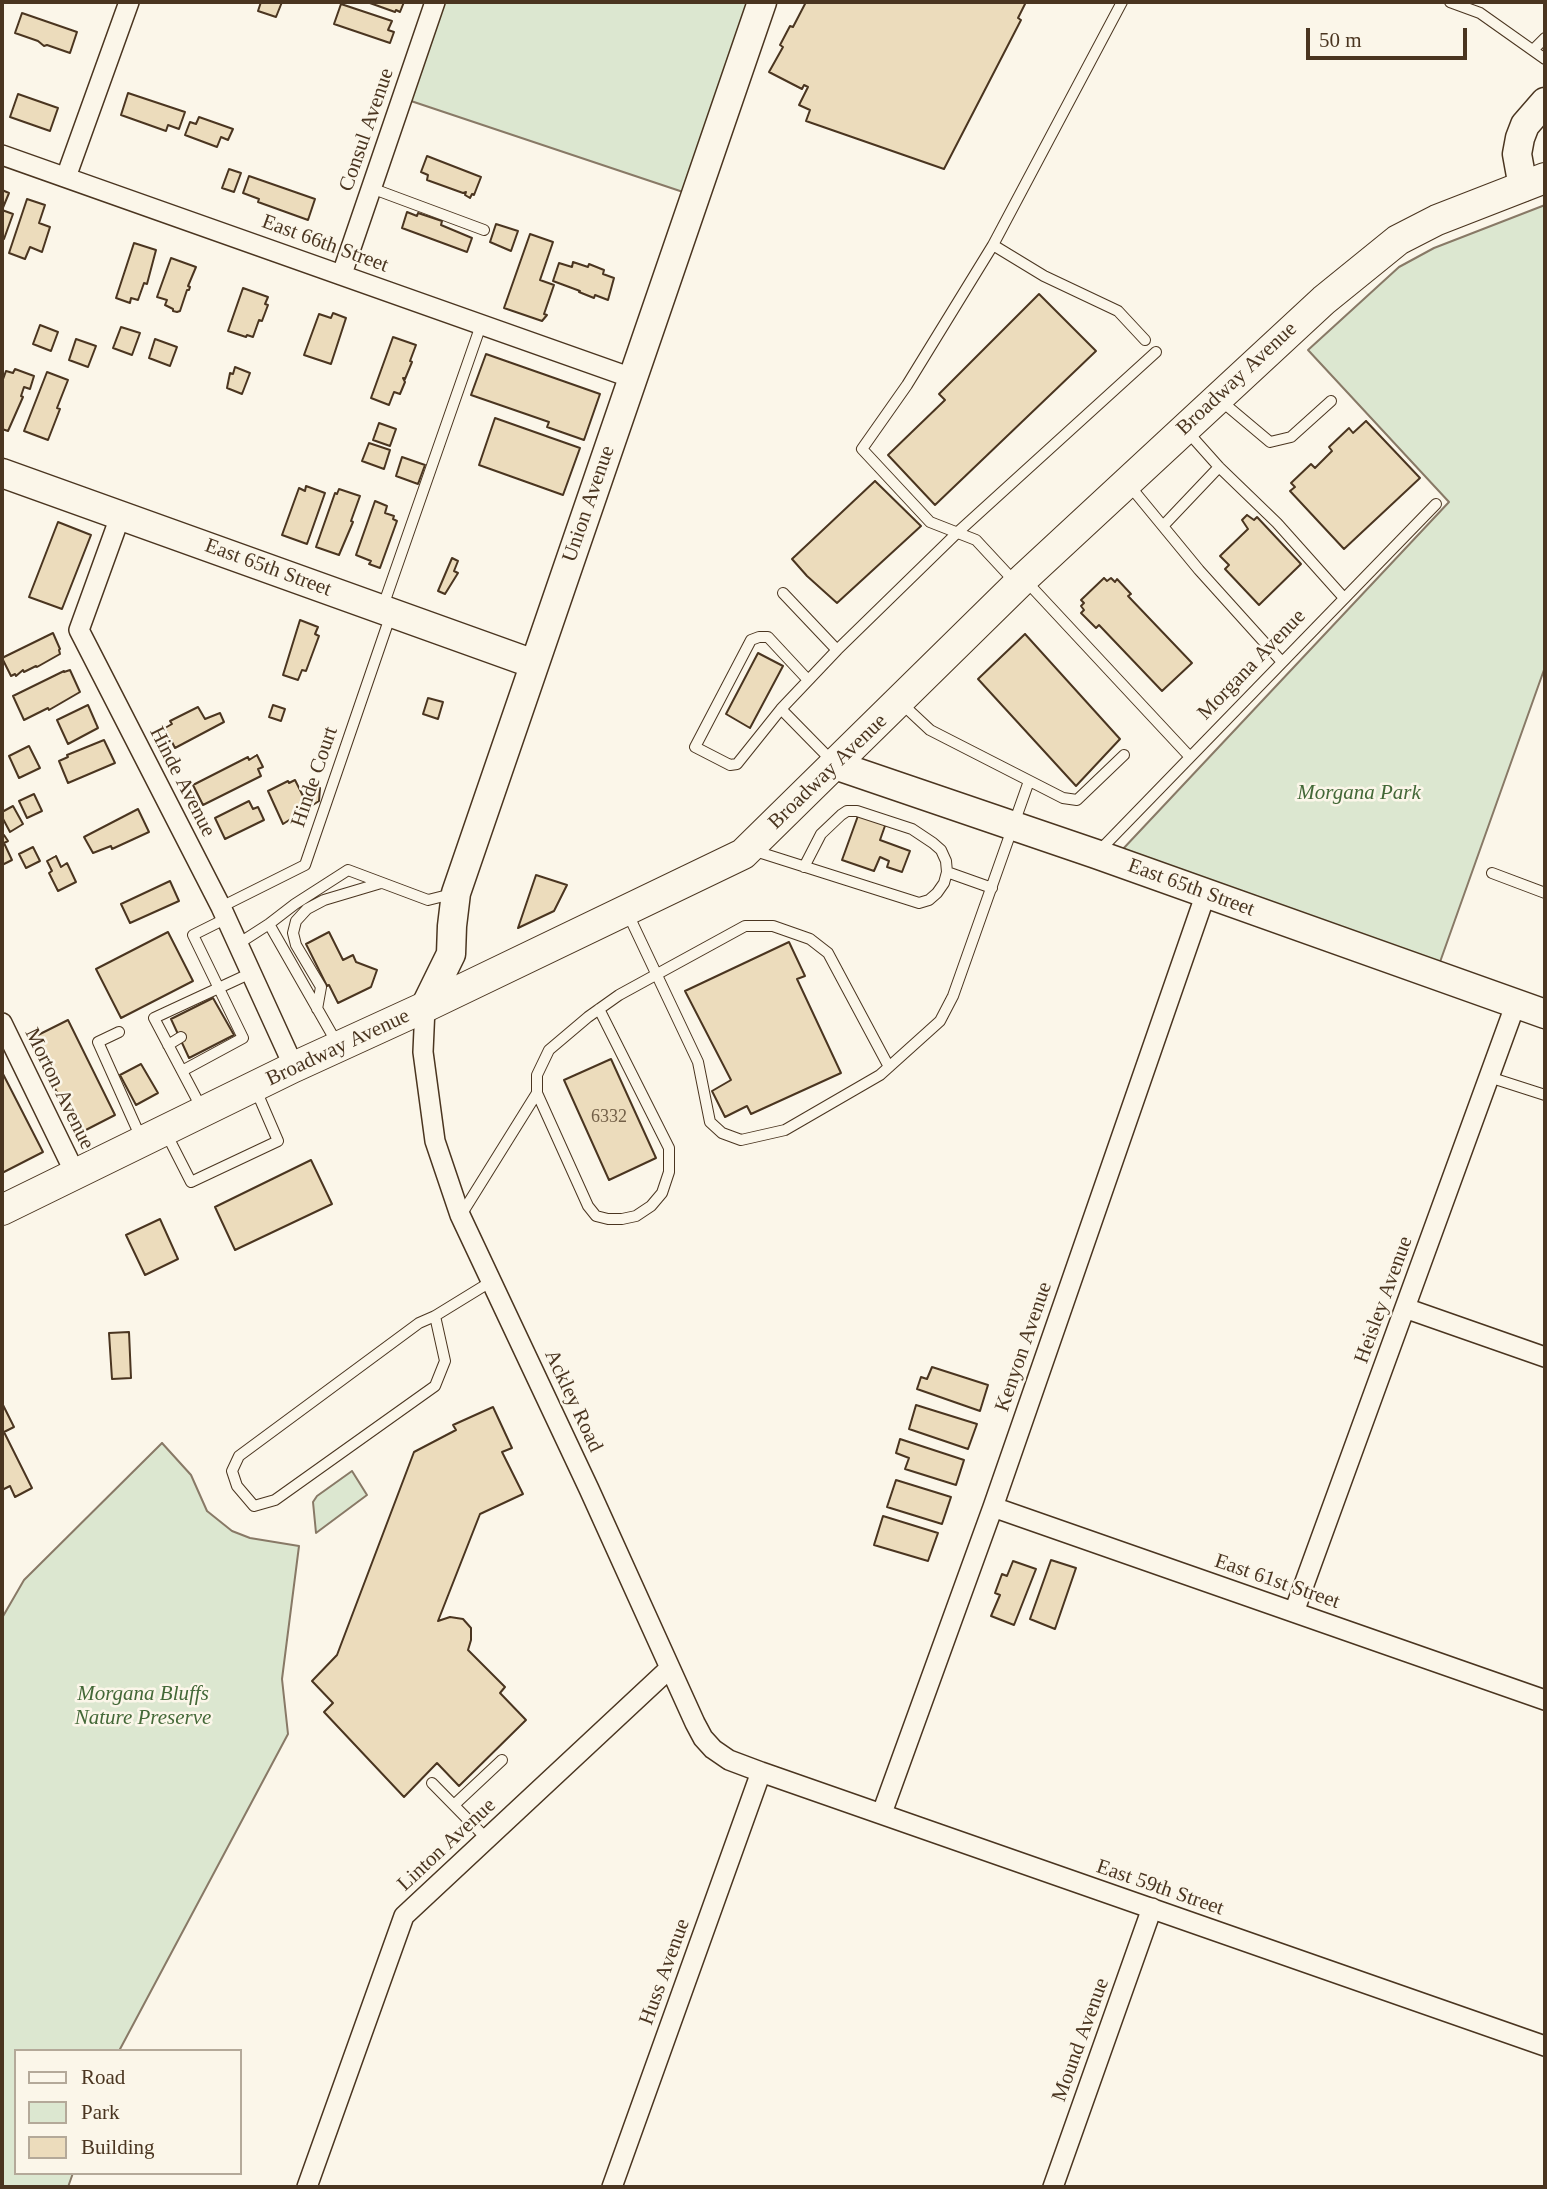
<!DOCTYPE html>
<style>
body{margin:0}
#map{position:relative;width:1547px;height:2189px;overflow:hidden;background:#fbf6e9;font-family:Georgia,serif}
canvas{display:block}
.frame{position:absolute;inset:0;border:4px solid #4a3520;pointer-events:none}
.legend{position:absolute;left:14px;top:2049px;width:228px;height:126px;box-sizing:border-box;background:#fbf6e9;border:2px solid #b4a999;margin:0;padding:9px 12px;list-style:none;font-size:21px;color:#4a3520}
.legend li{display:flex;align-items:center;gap:14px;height:35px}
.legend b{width:35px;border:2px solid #b4a999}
.scale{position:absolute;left:1306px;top:28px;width:161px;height:32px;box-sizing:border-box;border:4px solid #4a3520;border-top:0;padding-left:9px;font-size:21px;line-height:24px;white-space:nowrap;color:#4a3520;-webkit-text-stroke:5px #fbf6e9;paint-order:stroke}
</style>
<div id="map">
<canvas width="1547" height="2189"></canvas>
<div class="frame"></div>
<ul class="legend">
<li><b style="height:9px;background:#fbf6e9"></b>Road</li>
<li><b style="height:19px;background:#dce7d0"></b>Park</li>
<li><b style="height:19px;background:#ecdcbc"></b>Building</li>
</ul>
<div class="scale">50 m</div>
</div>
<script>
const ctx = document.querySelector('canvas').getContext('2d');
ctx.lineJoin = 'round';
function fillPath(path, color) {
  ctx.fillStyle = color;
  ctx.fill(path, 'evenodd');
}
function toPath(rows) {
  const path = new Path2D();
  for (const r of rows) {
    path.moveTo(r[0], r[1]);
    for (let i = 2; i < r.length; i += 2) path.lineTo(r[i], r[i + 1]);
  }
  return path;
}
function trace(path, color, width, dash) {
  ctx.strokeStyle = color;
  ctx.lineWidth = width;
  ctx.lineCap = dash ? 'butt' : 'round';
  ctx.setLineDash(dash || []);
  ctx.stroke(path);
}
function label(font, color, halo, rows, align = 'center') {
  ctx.font = font + ' Georgia,serif';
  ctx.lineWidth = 5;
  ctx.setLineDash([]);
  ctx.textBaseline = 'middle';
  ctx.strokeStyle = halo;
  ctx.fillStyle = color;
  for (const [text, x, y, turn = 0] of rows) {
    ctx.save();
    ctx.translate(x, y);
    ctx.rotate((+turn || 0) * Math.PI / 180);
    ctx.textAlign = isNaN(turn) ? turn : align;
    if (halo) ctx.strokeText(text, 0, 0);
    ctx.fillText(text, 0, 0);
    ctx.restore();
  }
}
const green = toPath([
 [436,2,762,2,695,196,402,98,436,2],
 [1545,205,1545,667,1440,962,1122,850,1449,502,1308,350,1399,267,1434,248,1545,205],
 [162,1443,191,1475,207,1511,232,1531,250,1538,299,1546,282,1679,288,1734,119,2051,16,2051,16,2173,73,2173,68,2187,2,2187,2,1618,24,1580,162,1443],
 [352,1471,367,1495,316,1533,313,1502,317,1496,352,1471]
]);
const building = toPath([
 [261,2,282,2,276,17,258,11,261,2],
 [367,2,404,2,400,12,396,10,395,12,367,2],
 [806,2,1026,2,1018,18,1021,20,944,169,806,121,810,110,799,105,808,87,804,85,802,89,769,72,783,47,780,45,790,26,793,27,806,2],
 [341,4,392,21,388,30,394,32,390,43,334,24,341,4],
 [22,13,77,32,70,53,47,45,44,46,38,41,15,33,22,13],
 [128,93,185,112,179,129,168,125,166,131,121,115,128,93],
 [18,94,58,108,50,131,10,117,18,94],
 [199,117,233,129,228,140,221,137,217,147,185,135,190,122,196,124,199,117],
 [427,156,481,177,474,195,472,194,470,198,465,195,466,192,463,193,427,180,428,175,421,172,427,156],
 [229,169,241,173,234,192,222,188,229,169],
 [249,176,315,199,308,220,258,202,259,199,243,193,249,176],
 [2,190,9,193,2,210,13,214,4,239,2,238,2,190],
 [27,199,45,205,39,223,50,227,42,252,30,247,25,259,9,253,27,199],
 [407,212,417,216,418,213,442,221,441,225,472,238,467,252,402,228,407,212],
 [496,224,518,231,511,251,490,242,496,224],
 [530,234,553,242,540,280,554,285,544,314,547,315,542,321,504,308,530,234],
 [134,243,156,250,147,284,144,283,138,300,131,298,130,303,116,298,134,243],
 [171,258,196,267,188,286,190,287,189,290,187,290,180,311,177,312,173,311,173,309,165,305,167,300,157,297,171,258],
 [573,262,588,267,589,264,604,270,603,274,614,278,608,300,595,295,594,298,579,292,580,291,553,281,559,263,572,267,573,262],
 [243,288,268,297,265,304,268,305,262,321,259,320,253,337,247,335,246,337,228,331,243,288],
 [1039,294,1096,351,935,505,888,455,945,400,939,394,1039,294],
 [333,313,346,318,331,364,304,355,319,314,331,318,333,313],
 [40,325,58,332,51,351,33,344,40,325],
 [121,327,140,333,132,355,113,348,121,327],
 [393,337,416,345,410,361,412,362,405,379,403,378,405,382,400,394,394,392,389,405,371,398,393,337],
 [76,339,96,346,88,367,69,360,76,339],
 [155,339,177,347,170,366,149,358,155,339],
 [486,354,600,394,584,440,547,427,549,422,471,395,486,354],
 [235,367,250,373,242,394,227,388,230,373,233,374,235,367],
 [15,369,34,376,30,389,24,387,21,396,23,397,8,431,2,429,2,382,6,371,13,373,15,369],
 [47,372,68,380,57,408,60,409,48,440,24,431,47,372],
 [495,418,580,448,563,495,479,465,495,418],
 [1366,421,1420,478,1344,549,1290,491,1295,487,1291,483,1311,464,1315,468,1332,451,1329,447,1349,428,1353,433,1366,421],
 [379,423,396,429,390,446,373,440,379,423],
 [369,443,390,450,384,469,362,461,369,443],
 [402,457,425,465,418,484,396,476,402,457],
 [875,481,921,526,837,603,807,576,792,559,875,481],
 [306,486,325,493,307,544,282,535,299,488,305,491,306,486],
 [339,489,360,496,351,521,353,522,339,555,316,547,335,493,337,494,339,489],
 [375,501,387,506,385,513,394,516,393,519,397,521,380,568,369,564,371,561,356,555,375,501],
 [1247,515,1254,520,1257,517,1301,564,1259,605,1225,569,1229,565,1220,556,1248,529,1242,520,1247,515],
 [58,522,91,535,62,609,29,597,58,522],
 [452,558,458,561,454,571,458,573,445,594,438,591,452,558],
 [1104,578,1107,581,1111,578,1115,582,1117,579,1131,594,1128,596,1192,663,1162,691,1099,625,1096,628,1081,613,1084,610,1081,606,1084,603,1081,600,1104,578],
 [300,620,318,627,315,634,319,636,306,671,302,670,298,680,283,675,300,620],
 [53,633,60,649,59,650,60,654,37,667,36,666,24,672,23,670,16,676,15,674,11,676,2,658,53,633],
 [1025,634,1120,739,1076,786,978,679,1025,634],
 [758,653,783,666,750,728,726,714,758,653],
 [70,670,80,692,49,710,48,708,24,720,13,696,64,671,64,672,70,670],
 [428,698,443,702,438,719,423,714,428,698],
 [88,705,98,728,68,744,57,720,88,705],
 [273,705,285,709,281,721,269,717,273,705],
 [198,707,205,719,220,713,224,722,175,748,165,728,172,724,170,721,198,707],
 [104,740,115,763,68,783,59,761,68,757,67,755,104,740],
 [29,746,40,768,19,778,9,756,29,746],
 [257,755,263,767,258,769,261,776,203,805,193,785,248,757,249,760,257,755],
 [295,780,303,796,320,788,319,801,283,824,268,791,288,781,289,783,295,780],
 [34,794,42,811,27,818,19,801,34,794],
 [249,801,253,809,258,807,264,820,225,839,215,818,249,801],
 [13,806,23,824,10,832,2,817,2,812,13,806],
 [138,809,149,832,112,849,111,846,93,853,84,837,138,809],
 [859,813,886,823,880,840,910,851,902,872,887,867,889,861,880,857,874,871,842,860,859,813],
 [4,835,8,841,4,843,12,860,2,865,2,836,4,835],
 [33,847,40,861,26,868,19,854,33,847],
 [56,856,61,867,67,863,76,882,58,891,49,873,52,871,47,861,56,856],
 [536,875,567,885,554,911,518,928,536,875],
 [170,881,179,901,130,923,121,904,170,881],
 [168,932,193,981,121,1018,96,969,168,932],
 [329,932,343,960,353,955,356,962,377,970,371,987,338,1003,329,985,327,986,306,944,329,932],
 [789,942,805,976,797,979,841,1073,751,1114,747,1106,725,1117,712,1091,731,1080,685,991,789,942],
 [213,998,234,1035,189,1058,171,1019,213,998],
 [68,1020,115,1115,78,1134,30,1039,68,1020],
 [611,1059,656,1158,609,1180,564,1080,611,1059],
 [141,1064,158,1093,136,1105,120,1075,141,1064],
 [2,1072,43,1152,2,1173,2,1072],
 [311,1160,332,1204,235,1250,215,1207,311,1160],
 [160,1219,178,1259,145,1275,126,1235,160,1219],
 [129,1332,131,1378,112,1379,109,1333,129,1332],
 [932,1367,988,1385,980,1411,917,1389,921,1377,927,1379,932,1367],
 [2,1403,14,1427,4,1432,32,1488,15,1497,10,1486,2,1490,2,1403],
 [916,1405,977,1424,968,1449,909,1429,916,1405],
 [493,1407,512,1448,502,1452,523,1494,480,1514,438,1621,450,1617,463,1619,471,1628,471,1640,468,1650,505,1687,500,1693,526,1720,459,1786,437,1763,404,1797,324,1712,333,1703,312,1681,337,1655,414,1452,456,1430,453,1425,493,1407],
 [900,1439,964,1460,956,1485,905,1469,909,1458,896,1453,900,1439],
 [896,1480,951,1497,942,1524,887,1507,896,1480],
 [883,1516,938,1533,928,1561,874,1545,883,1516],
 [1051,1560,1076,1568,1055,1629,1030,1619,1051,1560],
 [1013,1561,1036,1569,1014,1625,991,1616,1000,1595,995,1593,1002,1574,1007,1576,1013,1561]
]);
const lane = toPath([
 [1122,2,993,245,1044,276,1118,311,1145,340],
 [1450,2,1480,13,1545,59],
 [1533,50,1545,38],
 [371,188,484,230],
 [993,245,907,385,862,449,930,522,976,540,1015,582],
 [1220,400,1270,442,1291,437,1331,401],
 [1186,430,1219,467,1277,523,1344,598],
 [1129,485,1199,570,1282,662],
 [1163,526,1219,467],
 [1026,581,1190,757],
 [783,593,837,650,958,532,1156,352],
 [382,609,481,325],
 [808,680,768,637,759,637,751,640,695,747,730,765,737,764,781,709,837,650],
 [900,702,930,730,1063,798,1077,800,1124,755],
 [781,709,833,762],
 [752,850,919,903,929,900,937,893,944,883,947,872,946,861,941,850,933,843,912,829,857,811,847,811,841,815,821,834,804,867],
 [1099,851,1436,504],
 [947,872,992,888],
 [1492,873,1545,893],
 [221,907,305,865,390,617],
 [628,914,698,1062,710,1122,722,1133,741,1140,785,1130,880,1075,940,1021,953,996,1029,781],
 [269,924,338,1045],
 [238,944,269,924,295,904,348,870,428,900,452,894],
 [317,1009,321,987,296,945,293,933,296,921,307,909,324,900,381,883],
 [119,1032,98,1042,141,1138],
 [168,1045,181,1037],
 [182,1071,243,1038,193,935,225,919],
 [1489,1077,1545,1095],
 [537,1093,588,1206,596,1216,608,1219,622,1219,636,1216,651,1206,662,1193,669,1172,669,1148,599,1009],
 [202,1109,154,1018,251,973],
 [167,1135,191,1182,278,1141,256,1090],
 [461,1215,537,1093,537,1075,549,1050,588,1017,619,995,745,926,773,926,810,939,828,953,889,1067],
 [435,1316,445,1361,435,1386,275,1500,254,1506,237,1486,232,1471,239,1456,419,1323,435,1316,492,1281],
 [432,1783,487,1839],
 [454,1805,502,1760]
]);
const street = toPath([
 [2,155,632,378],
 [66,177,129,2],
 [342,274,435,2],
 [121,514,79,630,221,907,294,1067],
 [425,1007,423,1052,435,1141,460,1215,589,1489,695,1723,703,1738,713,1749,729,1760,761,1772,1545,2046],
 [2,1023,76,1175],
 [1405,1308,1545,1357],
 [993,1507,1545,1700],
 [1294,1612,1516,1003],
 [882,1813,993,1507,1206,893],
 [307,2187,404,1916,670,1668],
 [612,2187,761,1772],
 [1053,2187,1152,1908]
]);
const secondary = toPath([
 [1523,187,1517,154,1520,138,1525,125,1545,102],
 [2,473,534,664],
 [835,765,1096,854,1545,1014],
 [425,1007,451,954,452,926,456,893,762,2]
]);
const primary = toPath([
 [2,1210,294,1067,425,1007,743,854,1024,578,1324,300,1398,240,1437,220,1545,178]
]);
const numberNames = [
 ["6332",609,1117]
];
const streetNames = [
 ["Consul Avenue",367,130,-71],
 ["East 66th Street",325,244,20],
 ["Broadway Avenue",1237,379,-43],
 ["Union Avenue",589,504,-71],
 ["East 65th Street",268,568,20],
 ["Morgana Avenue",1252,665,-46],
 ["Broadway Avenue",828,772,-44],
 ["Hinde Court",315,777,-71],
 ["Hinde Avenue",182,782,63],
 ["East 65th Street",1191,888,20],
 ["Broadway Avenue",338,1048,-25],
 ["Morton Avenue",59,1089,64],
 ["Heisley Avenue",1384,1300,-70],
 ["Kenyon Avenue",1024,1347,-71],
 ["Ackley Road",573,1401,65],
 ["East 61st Street",1277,1582,19],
 ["Linton Avenue",447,1845,-43],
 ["East 59th Street",1160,1888,19],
 ["Huss Avenue",665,1972,-70],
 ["Mound Avenue",1081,2040,-70]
];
const parkNames = [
 ["Morgana Park",1359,793],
 ["Morgana Bluffs",143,1694],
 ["Nature Preserve",143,1718]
];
fillPath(green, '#dce7d0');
trace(green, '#887966', 2);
fillPath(building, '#ecdcbc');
trace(building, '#4a3520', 2);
trace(lane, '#4a3520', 12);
trace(street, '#4a3520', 22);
trace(secondary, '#4a3520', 31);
trace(primary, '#4a3520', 32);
trace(lane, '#fbf6e9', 10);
trace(street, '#fbf6e9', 19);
trace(secondary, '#fbf6e9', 28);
trace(primary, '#fbf6e9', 30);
label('18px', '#725f47', null, numberNames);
label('21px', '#4a3520', '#fbf6e9', streetNames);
label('italic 21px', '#436837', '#fbf6e9', parkNames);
</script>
